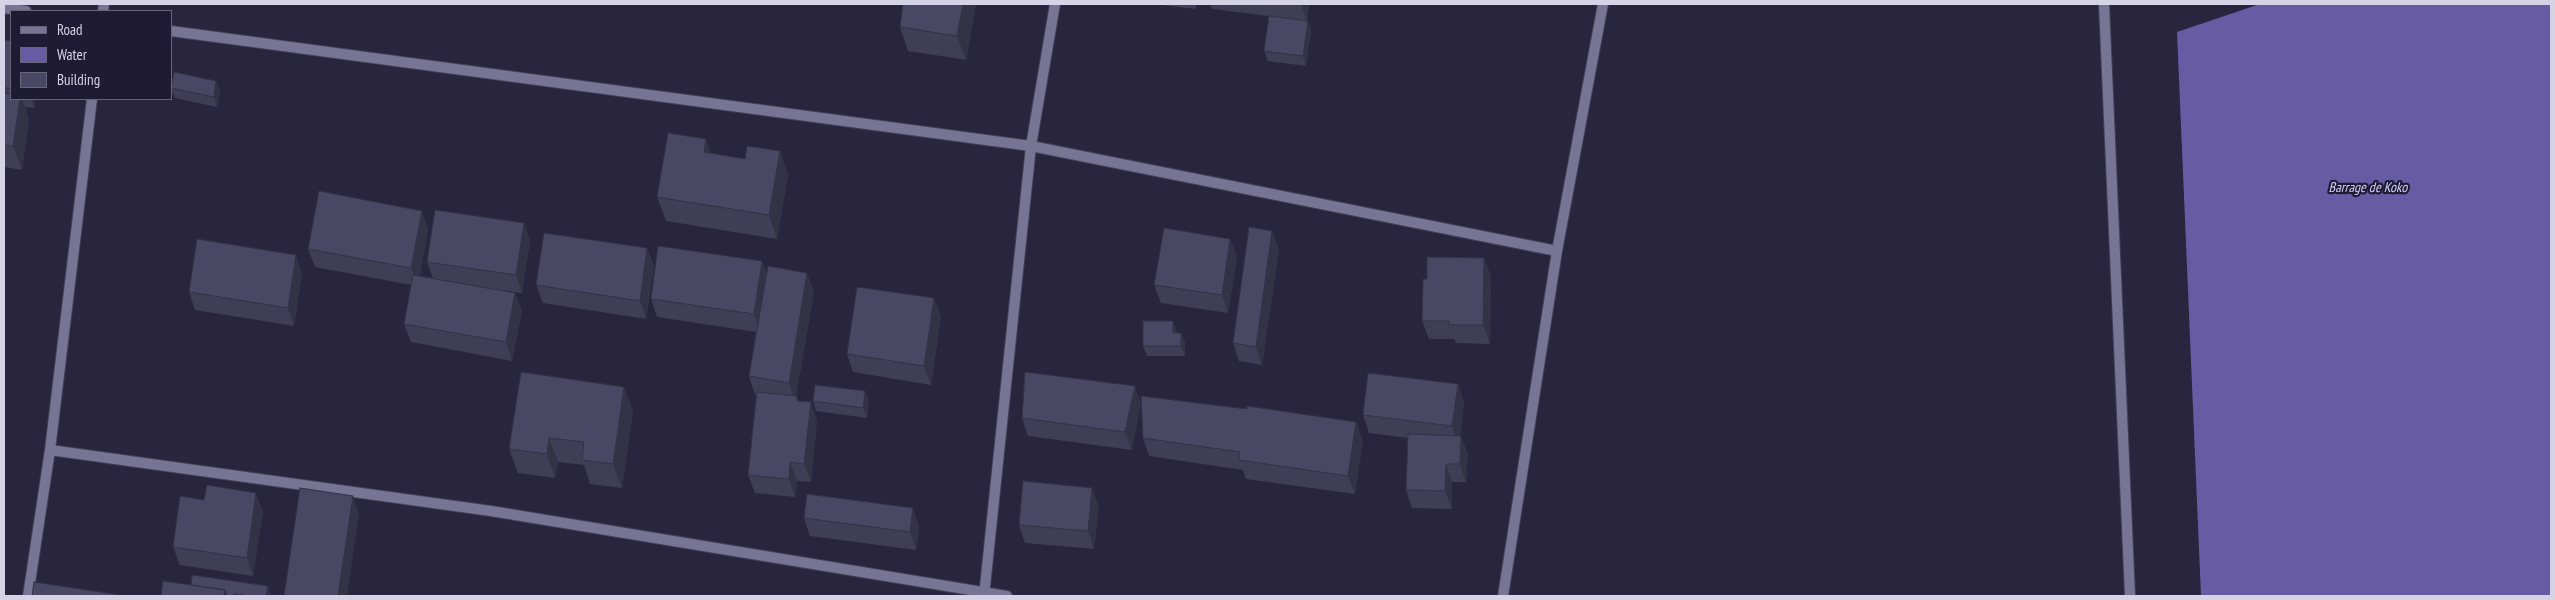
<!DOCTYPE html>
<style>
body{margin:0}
#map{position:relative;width:2555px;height:600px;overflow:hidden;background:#29253f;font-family:"PT Sans Narrow",sans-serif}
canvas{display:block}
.frame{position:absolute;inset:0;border:5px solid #d5d3e5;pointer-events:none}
.legend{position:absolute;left:10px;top:10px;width:162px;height:90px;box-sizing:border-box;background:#1f1b35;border:1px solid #68657b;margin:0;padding:6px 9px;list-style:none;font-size:15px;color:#d5d3e5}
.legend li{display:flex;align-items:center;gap:10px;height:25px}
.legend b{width:25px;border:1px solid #68657b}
</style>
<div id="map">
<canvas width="2555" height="600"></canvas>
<div class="frame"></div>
<ul class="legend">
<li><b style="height:6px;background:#787594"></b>Road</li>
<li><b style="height:14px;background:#675ba3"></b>Water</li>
<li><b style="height:14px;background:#4a4764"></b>Building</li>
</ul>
</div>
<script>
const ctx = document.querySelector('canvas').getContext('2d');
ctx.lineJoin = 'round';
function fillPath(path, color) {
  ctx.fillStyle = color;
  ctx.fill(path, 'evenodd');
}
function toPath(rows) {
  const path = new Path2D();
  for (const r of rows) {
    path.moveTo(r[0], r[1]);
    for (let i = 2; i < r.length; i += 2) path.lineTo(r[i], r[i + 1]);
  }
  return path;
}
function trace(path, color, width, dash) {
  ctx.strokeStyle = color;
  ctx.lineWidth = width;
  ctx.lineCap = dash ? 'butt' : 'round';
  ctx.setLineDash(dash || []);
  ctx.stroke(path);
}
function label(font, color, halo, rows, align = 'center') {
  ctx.font = font + ' "PT Sans Narrow",sans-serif';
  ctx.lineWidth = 4.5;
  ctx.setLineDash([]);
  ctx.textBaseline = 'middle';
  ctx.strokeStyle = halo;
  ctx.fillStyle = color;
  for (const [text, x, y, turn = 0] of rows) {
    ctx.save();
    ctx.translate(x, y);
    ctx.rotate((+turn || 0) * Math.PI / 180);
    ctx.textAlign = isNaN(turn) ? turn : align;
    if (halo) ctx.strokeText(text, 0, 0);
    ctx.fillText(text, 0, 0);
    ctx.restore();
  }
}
const water = toPath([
 [2260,4,2551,4,2551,596,2201,596,2177,32]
]);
const minor = toPath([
 [2104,4,2130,596],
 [4,8,26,11],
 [103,11,104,4],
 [171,31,1031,146,1557,251],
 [50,450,491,511,1007,596],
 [28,596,50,450,92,99],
 [984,596,1031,146,1055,4],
 [1503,596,1557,251,1603,4]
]);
const wall = toPath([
 [976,4,966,60,908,51,900,27],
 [1152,4,1196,4,1196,9],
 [1210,4,1309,4,1307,21,1308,21,1311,31,1306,66,1268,61,1264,51,1269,16,1212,9],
 [4,40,11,41,11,99,35,99,34,108,25,107,29,120,22,170,4,167],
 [216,81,220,91,217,107,175,98,171,89,171,87],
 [780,151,788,175,777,239,666,221,657,197,711,154,745,159],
 [524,223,530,241,522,293,491,289,515,293,522,311,512,361,411,342,404,324,411,285,315,267,308,249,428,229,420,276,433,278,427,262],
 [1230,239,1237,257,1228,313,1161,303,1154,285],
 [647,248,654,266,646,319,543,303,536,285],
 [1279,249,1262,365,1239,361,1233,343],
 [1484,258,1491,277,1490,344,1456,343,1454,339,1429,339,1422,321,1427,279],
 [762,261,767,274,814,292,796,396,799,401,817,420,811,482,797,481,795,497,755,493,748,475,756,395,755,395,749,376,756,332,657,317,651,299],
 [302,273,294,326,195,310,189,292],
 [941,316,931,385,853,372,847,354],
 [1177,331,1177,333,1181,333,1185,343,1185,356,1147,356,1143,346],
 [1458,384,1464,403,1460,436,1468,454,1466,482,1452,482,1452,509,1412,508,1406,490,1408,438,1369,433,1363,415],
 [1135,386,1132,450,1028,436,1022,418],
 [624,387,633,411,622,488,590,484,584,465,558,462,555,478,518,473,509,449],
 [813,401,869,401,867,418,816,411],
 [1143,438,1363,440,1355,494,1246,479,1243,470,1149,456],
 [1099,507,1094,549,1025,543,1019,525],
 [263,511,253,576,180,565,173,547],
 [804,518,919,526,916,550,810,536]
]);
const shadedWall = toPath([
 [963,4,976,4,966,60,957,36],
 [1301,4,1309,4,1307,21],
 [1308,21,1311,31,1306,66,1303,56],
 [216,81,220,91,217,107,214,97],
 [20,99,22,99,29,120,22,170,13,146],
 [31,99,35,99,34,108],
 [706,139,715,163,704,152],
 [780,151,788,175,777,239,769,215],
 [422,211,428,229,418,286,411,268],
 [524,223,530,241,522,293,516,275],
 [1272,231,1279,249,1262,365,1256,347],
 [1230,239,1237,257,1228,313,1222,295],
 [647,248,654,266,646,319,640,301],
 [296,255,302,273,294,326,288,308],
 [1484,258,1491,277,1490,344,1483,325],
 [762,261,769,280,761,333,754,314],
 [807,273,814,292,795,402,789,383],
 [515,293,522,311,512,361,506,342],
 [934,298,941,316,931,385,924,366],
 [1173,321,1177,331,1177,343,1173,333],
 [1181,333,1185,343,1185,356,1181,346],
 [1458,384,1464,403,1459,444,1452,426],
 [1135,386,1141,404,1132,450,1125,432],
 [624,387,633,411,622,488,613,464],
 [865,391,869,401,867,418,863,408],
 [811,402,817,420,811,482,804,464],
 [1356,422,1363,440,1355,494,1348,476],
 [1461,436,1468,454,1466,482,1460,464],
 [549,438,558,462,555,478,547,454],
 [790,462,797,481,795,497,789,479],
 [1446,464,1452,482,1452,509,1445,491],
 [1092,488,1099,507,1094,549,1088,531],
 [256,493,263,511,253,576,247,558],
 [353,496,359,514,347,596,338,596],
 [913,508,919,526,916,550,910,532],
 [268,586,271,596,266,596]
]);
const building = toPath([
 [903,4,963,4,957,36,900,27,903,4],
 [1269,16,1308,21,1303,56,1264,51,1269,16],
 [4,40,11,41,11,88,4,88,4,40],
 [174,72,216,81,214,97,171,88,174,72],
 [4,93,11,94,11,99,20,99,13,146,4,145,4,93],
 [668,133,706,139,704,152,745,159,747,146,780,151,769,215,657,197,668,133],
 [319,191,422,211,411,268,308,249,319,191],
 [435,210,524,223,516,275,427,262,435,210],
 [1249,227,1272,231,1256,347,1233,343,1249,227],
 [1164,228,1230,239,1222,295,1154,285,1164,228],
 [544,233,647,248,640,301,536,285,544,233],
 [197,239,296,255,288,308,189,292,197,239],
 [658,246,762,261,754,314,651,299,658,246],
 [1427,257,1484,258,1483,325,1449,325,1449,321,1422,321,1423,279,1427,279,1427,257],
 [768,266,807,273,789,383,749,376,768,266],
 [413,275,515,293,506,342,404,324,413,275],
 [857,287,934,298,924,366,847,354,857,287],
 [1143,321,1173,321,1173,333,1181,333,1181,346,1143,346,1143,321],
 [521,372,624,387,613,464,582,460,584,442,549,438,547,454,509,449,521,372],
 [1025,372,1135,386,1125,432,1022,418,1025,372],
 [1368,373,1458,384,1452,426,1363,415,1368,373],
 [815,385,865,391,863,408,813,401,815,385],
 [757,392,797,396,797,401,811,402,804,464,790,462,789,479,748,475,757,392],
 [1141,396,1247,409,1247,406,1356,422,1348,476,1239,460,1240,452,1143,438,1141,396],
 [1408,434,1461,436,1460,464,1446,464,1445,491,1406,490,1408,434],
 [1023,481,1092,488,1088,531,1019,525,1023,481],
 [207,485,256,493,247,558,173,547,180,496,204,500,207,485],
 [300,488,353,496,338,596,284,596,300,488],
 [807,494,913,508,910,532,804,518,807,494],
 [192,575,268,586,266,596,249,596,234,594,234,596,227,596,225,590,191,585,192,575],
 [163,581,225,590,224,596,161,596,163,581],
 [34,582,127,596,32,596,34,582],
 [234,594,249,596,234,596,234,594]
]);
const waterNames = [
 ["Barrage de Koko",2368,188]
];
fillPath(water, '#675ba3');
trace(minor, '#454058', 12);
trace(minor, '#787594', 10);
fillPath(wall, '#403d56');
fillPath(shadedWall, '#343246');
fillPath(building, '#4a4764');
trace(building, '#343246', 1);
label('italic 14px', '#d5d1fa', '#1f1b35', waterNames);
</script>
